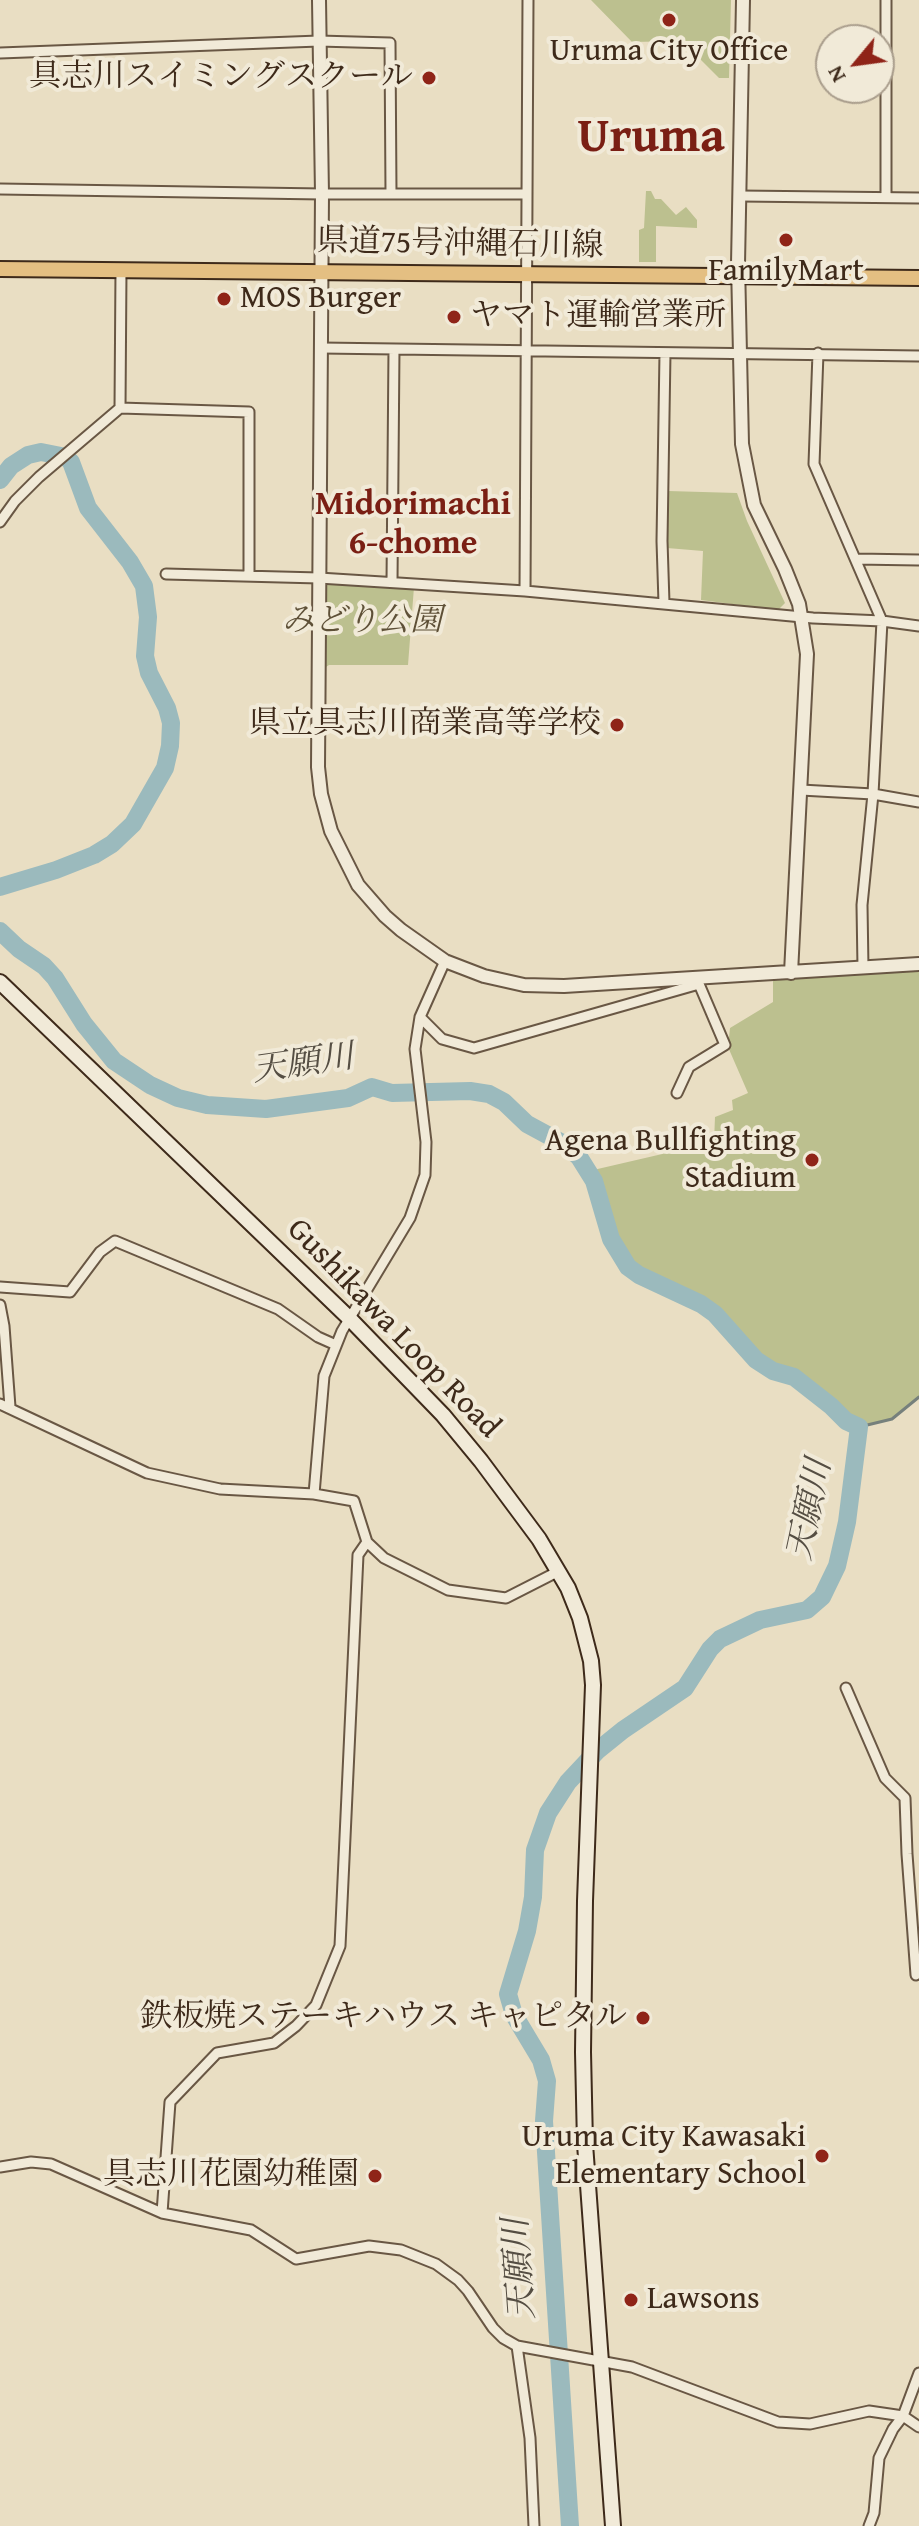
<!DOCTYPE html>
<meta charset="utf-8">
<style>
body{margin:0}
#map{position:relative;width:919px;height:2526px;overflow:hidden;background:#e9dec3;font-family:"Gentium Book Plus",serif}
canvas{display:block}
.north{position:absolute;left:815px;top:24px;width:80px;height:80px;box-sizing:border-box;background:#f1ead8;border:2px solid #a99d8c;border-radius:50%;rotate:241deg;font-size:22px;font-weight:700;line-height:32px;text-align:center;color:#3e2a1a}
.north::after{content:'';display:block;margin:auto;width:28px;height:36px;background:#8f2418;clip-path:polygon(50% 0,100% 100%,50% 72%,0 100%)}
</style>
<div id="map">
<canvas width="919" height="2526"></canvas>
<div class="north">N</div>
</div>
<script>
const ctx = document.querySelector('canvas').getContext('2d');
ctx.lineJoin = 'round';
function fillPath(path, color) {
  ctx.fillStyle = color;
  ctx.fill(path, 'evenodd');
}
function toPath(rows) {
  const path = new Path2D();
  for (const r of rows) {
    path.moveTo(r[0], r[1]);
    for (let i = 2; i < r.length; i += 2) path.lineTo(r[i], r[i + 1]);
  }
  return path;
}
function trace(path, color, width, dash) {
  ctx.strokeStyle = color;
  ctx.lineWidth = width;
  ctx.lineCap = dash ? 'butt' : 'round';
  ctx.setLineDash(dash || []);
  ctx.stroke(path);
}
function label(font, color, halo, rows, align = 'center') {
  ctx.font = font + ' "Gentium Book Plus","Noto Serif JP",serif';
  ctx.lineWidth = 8;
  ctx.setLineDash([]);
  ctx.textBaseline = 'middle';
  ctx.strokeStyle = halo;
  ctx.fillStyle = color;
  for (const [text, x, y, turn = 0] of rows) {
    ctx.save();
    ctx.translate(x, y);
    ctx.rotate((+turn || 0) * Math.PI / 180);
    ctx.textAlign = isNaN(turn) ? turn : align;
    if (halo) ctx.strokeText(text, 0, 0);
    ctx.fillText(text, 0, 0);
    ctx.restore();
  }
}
const green = toPath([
 [591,0,731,0,729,78,719,78,682,41,632,42],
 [646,191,651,191,655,199,661,199,676,215,686,207,697,220,697,228,656,226,656,262,639,262,639,230,644,228],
 [668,491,737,493,747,521,785,603,778,610,701,600,703,551,667,548],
 [319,578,414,587,408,665,329,665,318,672],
 [919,964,919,1397,892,1419,859,1427,846,1421,831,1406,794,1378,773,1371,756,1361,726,1324,701,1304,639,1275,628,1267,611,1239,599,1196,589,1171,714,1142,715,1117,733,1110,732,1100,748,1093,728,1047,730,1028,773,1002,773,976]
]);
const stream = toPath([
 [859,1427,892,1419,919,1397]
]);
const river = toPath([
 [0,480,11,466,28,455,41,452,66,457,71,462,88,508,130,562,144,586,148,617,145,656,149,673,167,708,171,723,170,746,165,768,133,824,112,844,94,855,56,870,0,887],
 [0,931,19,949,44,966,55,978,84,1024,114,1061,150,1085,178,1098,207,1105,266,1109,348,1098,372,1087,392,1093,470,1091,489,1094,504,1102,527,1124,564,1144,579,1157,594,1181,611,1239,628,1267,639,1275,701,1304,715,1314,756,1360,773,1371,794,1377,831,1406,846,1421,859,1427,847,1522,837,1566,822,1597,807,1610,760,1620,720,1639,710,1649,685,1688,623,1730,597,1751,568,1782,548,1813,535,1850,533,1897,527,1931,508,1994,514,2015,541,2060,547,2081,544,2121,570,2526]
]);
const minor = toPath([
 [0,53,319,41,390,43,391,193],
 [0,189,322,194,527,194],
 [740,196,919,198],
 [886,197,886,0],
 [321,348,919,356],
 [818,353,814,464,882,621,873,794,862,905,863,968],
 [120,408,121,270],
 [0,522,15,501,39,477,120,408,249,412,249,575],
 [856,559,919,560],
 [166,574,319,578,525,591,813,618,882,621,919,626],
 [392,582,394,349],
 [525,591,528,0],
 [664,603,662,541,665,353],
 [801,790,873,794,919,802],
 [420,1017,442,1039,474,1048,699,984,699,978],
 [677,1093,689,1067,725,1045,699,984],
 [0,1287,70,1292,100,1252,115,1241,278,1309,318,1337,336,1345],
 [0,1305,4,1326,10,1407],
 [0,1404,147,1473,220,1489,314,1494,354,1501,367,1542,384,1558,448,1590,506,1598,559,1571],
 [314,1494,324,1376,342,1331,410,1218,425,1175,426,1142,415,1049,420,1017,445,961],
 [846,1688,885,1778,905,1798,907,1854,916,1975],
 [0,2167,31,2162,51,2164,162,2213,251,2230,296,2259,369,2246,401,2250,436,2264,458,2280,468,2291,493,2328,503,2338,517,2346,632,2367,778,2422,810,2424,869,2411,903,2416,919,2427],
 [162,2213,170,2102,217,2053,274,2043,296,2026,316,2005,340,1946,358,1555,367,1542],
 [517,2346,530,2438,534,2526],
 [869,2526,874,2513,879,2458,893,2429,903,2416,919,2373]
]);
const tertiary = toPath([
 [319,0,322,194,318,767,321,794,331,831,358,885,385,916,401,930,445,961,484,976,524,985,564,986,919,964],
 [743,0,738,264,742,444,754,505,785,569,799,604,807,654,791,973]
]);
const secondary = toPath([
 [0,982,349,1318,443,1415,481,1461,539,1539,568,1588,580,1618,591,1661,593,1685,585,1901,583,2052,585,2144,613,2526]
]);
const primary = toPath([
 [0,269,919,278]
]);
const markers = [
 [669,20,8,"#8f2418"],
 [429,78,8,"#8f2418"],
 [786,240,8,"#8f2418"],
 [224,299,8,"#8f2418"],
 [454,317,8,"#8f2418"],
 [617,725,8,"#8f2418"],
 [812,1160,8,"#8f2418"],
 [643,2018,8,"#8f2418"],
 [822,2156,8,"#8f2418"],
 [375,2176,8,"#8f2418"],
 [631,2300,8,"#8f2418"]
];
const poiNames = [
 ["Uruma City Office",669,52,"center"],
 ["具志川スイミングスクール",413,78],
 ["FamilyMart",786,272,"center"],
 ["MOS Burger",240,299,"left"],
 ["ヤマト運輸営業所",470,317,"left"],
 ["県立具志川商業高等学校",601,725],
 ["Agena Bullfighting",796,1142],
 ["Stadium",796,1179],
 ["鉄板焼ステーキハウス キャピタル",627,2018],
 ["Uruma City Kawasaki",806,2138],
 ["Elementary School",806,2175],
 ["具志川花園幼稚園",359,2176],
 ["Lawsons",647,2300,"left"]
];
const streetNames = [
 ["県道75号沖縄石川線",460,245,1],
 ["Gushikawa Loop Road",393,1329,46]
];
const parkNames = [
 ["みどり公園",362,622]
];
const neighbourhoodNames = [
 ["Midorimachi",413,505],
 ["6-chome",413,544]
];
const waterNames = [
 ["天願川",303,1065,-8],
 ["天願川",811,1510,-78],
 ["天願川",521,2269,-94]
];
const townNames = [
 ["Uruma",651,139]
];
fillPath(green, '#bcc08f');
trace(stream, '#76807c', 3);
trace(river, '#9bbabd', 18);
trace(minor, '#695744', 13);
trace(tertiary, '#695744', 16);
trace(secondary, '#3e2a1a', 18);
trace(primary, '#3e2a1a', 18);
trace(minor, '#f1ead8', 9);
trace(tertiary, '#f1ead8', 12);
trace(secondary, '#f1ead8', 14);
trace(primary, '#e4bf82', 14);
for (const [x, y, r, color] of markers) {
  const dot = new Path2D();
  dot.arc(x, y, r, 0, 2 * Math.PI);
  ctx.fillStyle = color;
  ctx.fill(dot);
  trace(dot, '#f1ead8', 3);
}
label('32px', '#3e2a1a', '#f1ead8', poiNames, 'right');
label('32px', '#3e2a1a', '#f1ead8', streetNames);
label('italic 32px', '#5e5037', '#f1ead8', parkNames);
label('bold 34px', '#7a1f14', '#f1ead8', neighbourhoodNames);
label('italic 34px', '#554e43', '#f1ead8', waterNames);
label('bold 48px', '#7a1f14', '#f1ead8', townNames);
</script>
